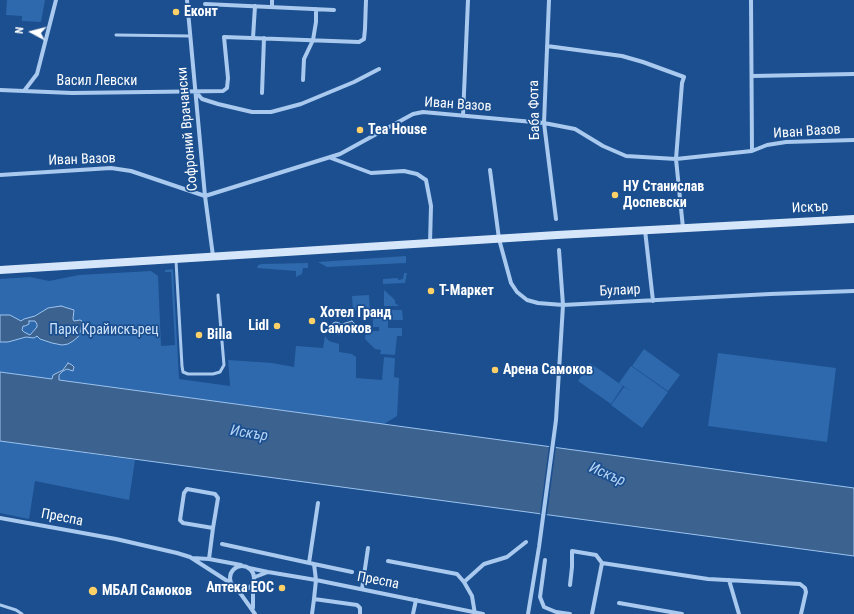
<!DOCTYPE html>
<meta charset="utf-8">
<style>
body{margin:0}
#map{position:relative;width:854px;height:614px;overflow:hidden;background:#1b4f8f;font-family:"Roboto Condensed",sans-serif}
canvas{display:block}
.north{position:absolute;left:12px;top:12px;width:40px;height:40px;-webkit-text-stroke:3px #1b4f8f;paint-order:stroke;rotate:277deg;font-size:11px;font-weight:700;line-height:16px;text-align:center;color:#fff}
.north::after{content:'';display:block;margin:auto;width:14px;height:18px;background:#fff;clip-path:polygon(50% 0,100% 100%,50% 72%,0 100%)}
</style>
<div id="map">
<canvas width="854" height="614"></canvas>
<div class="north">N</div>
</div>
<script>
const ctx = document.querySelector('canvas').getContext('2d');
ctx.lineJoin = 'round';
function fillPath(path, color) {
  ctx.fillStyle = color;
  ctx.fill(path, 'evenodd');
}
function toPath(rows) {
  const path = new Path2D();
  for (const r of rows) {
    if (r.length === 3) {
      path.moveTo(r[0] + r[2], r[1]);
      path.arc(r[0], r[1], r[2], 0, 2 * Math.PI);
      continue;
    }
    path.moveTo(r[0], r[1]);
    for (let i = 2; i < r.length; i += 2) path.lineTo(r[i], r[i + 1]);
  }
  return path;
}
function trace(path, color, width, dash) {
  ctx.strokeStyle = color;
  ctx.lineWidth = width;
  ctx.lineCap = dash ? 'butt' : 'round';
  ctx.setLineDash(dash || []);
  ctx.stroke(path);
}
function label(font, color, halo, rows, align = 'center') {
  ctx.font = font + ' "Roboto Condensed",sans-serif';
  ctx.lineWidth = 3.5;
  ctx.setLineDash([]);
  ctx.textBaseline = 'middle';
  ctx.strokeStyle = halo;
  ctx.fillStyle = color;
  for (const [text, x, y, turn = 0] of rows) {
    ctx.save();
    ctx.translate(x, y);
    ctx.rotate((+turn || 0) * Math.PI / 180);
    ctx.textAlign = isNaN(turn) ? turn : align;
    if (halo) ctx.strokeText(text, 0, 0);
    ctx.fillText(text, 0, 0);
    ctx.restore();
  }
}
const green = toPath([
 [7,0,45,0,41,22,22,21,22,16,6,15],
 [406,256,406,263,327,267,318,262],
 [308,263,308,268,303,268,302,274,296,277,296,271,257,268,258,265,262,264],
 [173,269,179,379,230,386,228,360,272,363,294,367,296,346,323,348,325,336,329,341,339,344,339,352,352,354,356,357,356,378,382,380,384,357,395,358,394,377,399,378,397,416,384,424,0,372,0,279,30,277,49,281,79,275,151,271,158,276,161,346,175,345,171,272,165,272,165,270],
 [404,273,407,273,405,283,383,284,383,279,398,278,398,280,403,279],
 [384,290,395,300,395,303,399,306,384,306],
 [369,295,370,310,353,310,352,296],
 [383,310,402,310,403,320,388,320,388,328,402,328,402,336,397,336,395,355,380,354,381,350,375,349,365,339,366,331,379,331,379,327,373,327,373,311],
 [644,349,680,375,668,391,632,366],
 [718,353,836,368,827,442,708,426],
 [590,363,623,386,611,404,578,381],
 [631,366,668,392,642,428,611,405,624,387,631,391,619,383],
 [0,441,135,460,129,500,35,481,29,519,0,513]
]);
const water = toPath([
 [61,306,74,310,73,319,74,321,80,320,82,321,81,330,78,337,73,341,68,344,62,345,52,343,40,339,37,336,34,338,26,337,8,342,0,342,0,315,10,315,21,321,24,319,35,316,48,308,61,306],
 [29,321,35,321,37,324,37,327,30,335,24,332,22,330,23,326,25,326,29,324,29,321],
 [352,321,356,325,355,329,352,330,341,334,337,334,331,330,331,326,333,323,336,322,342,324,352,321],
 [68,363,72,365,74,367,73,371,67,369,63,371,59,375,59,380,854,488,854,556,0,441,0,372,52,379,53,375,63,370,68,363]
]);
const pier = toPath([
 [549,446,556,447,547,515,540,514]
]);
const lane = toPath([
 [116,35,190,36],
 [176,261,182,366,183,372,188,374,213,374,220,372,224,365,218,295],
 [0,605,16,610,22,614]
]);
const street = toPath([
 [187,0,205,196,213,256],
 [549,0,544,123,556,219],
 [751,0,752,151],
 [205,4,334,10],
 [272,7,272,0],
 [253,38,255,6],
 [547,46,622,56,643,62,684,77,682,83,676,159,683,228],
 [752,76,854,74],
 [303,80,304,59,313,40,316,22,316,9],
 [0,90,72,93,223,91,227,88,228,78,224,37,359,42,364,39,365,29,366,0],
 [24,91,37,74,56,0],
 [195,91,202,99,218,104,252,112,271,112,301,104,354,82,379,69],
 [262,93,264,38],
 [463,116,468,0],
 [331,158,371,173,404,171,417,174,426,180,431,206,430,243],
 [490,170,499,239,511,283,517,292,527,300,538,303,563,305,770,294,854,291],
 [0,175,111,168,131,171,205,196,340,154,413,114,423,112,544,123,575,129,603,146,626,156,676,159,752,151,767,145,786,142,854,140],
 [645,230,653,301],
 [0,518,116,539,177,553,190,557,232,584],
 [222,544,314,564,316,580,314,599,357,605,360,608,360,614],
 [192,558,209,559,241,565],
 [209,559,213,528,218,498,215,494,187,489,184,493,180,520,183,523,213,528],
 [545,560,540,597,544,607,556,612,570,614],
 [388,561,457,574,464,582,472,596,475,614],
 [309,563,318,503],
 [602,563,708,579,800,584,805,588,806,592,801,614],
 [314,564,352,572],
 [242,578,12],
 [249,568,268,572,316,580,483,614],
 [255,577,268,572],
 [729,580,739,614],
 [464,582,484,564,507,557,526,542],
 [570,585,572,567,572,551,596,555,602,563,592,614],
 [362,589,368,548],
 [238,590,255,614],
 [619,603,682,614],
 [253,608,253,585],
 [312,614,314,599],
 [413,614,416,600],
 [528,614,539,547,556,420,563,305,559,250]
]);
const secondary = toPath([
 [0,270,557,235,854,219]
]);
const markers = [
 [176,12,4,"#ffd166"],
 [360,130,4,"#ffd166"],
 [615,195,4,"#ffd166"],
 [431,291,4,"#ffd166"],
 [312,321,4,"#ffd166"],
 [277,326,4,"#ffd166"],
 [199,335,4,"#ffd166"],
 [495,370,4,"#ffd166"],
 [282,588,4,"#ffd166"],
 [93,591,5,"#ffd166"]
];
const poiNames = [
 ["Еконт",184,12],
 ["Tea House",368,130],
 ["НУ Станислав",623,187],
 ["Доспевски",623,203],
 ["Т-Маркет",439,291],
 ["Хотел Гранд",320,313],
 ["Самоков",320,329],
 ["Lidl",269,326,"right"],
 ["Billa",207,335],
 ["Арена Самоков",503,370],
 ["Аптека ЕОС",274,588,"right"],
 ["МБАЛ Самоков",102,591]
];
const streetNames = [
 ["Васил Левски",97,81],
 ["Иван Вазов",458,105,4],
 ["Баба Фота",535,110,-91],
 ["Софроний Врачански",188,129,-95],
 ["Иван Вазов",807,132,-4],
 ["Иван Вазов",82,160,-2],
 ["Искър",810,208,-3],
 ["Булаир",620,291,-3],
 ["Преспа",62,518,11],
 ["Преспа",378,581,11]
];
const parkNames = [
 ["Парк Крайискърец",104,330]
];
const waterNames = [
 ["Искър",249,434,9],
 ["Искър",607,475,23]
];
fillPath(green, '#2e69ad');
fillPath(water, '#3c6290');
trace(water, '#9cc4f0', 1);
fillPath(pier, '#1b4f8f');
trace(lane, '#a9c9ee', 3);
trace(street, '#a9c9ee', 4);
trace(secondary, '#d6e6fa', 8);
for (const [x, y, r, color] of markers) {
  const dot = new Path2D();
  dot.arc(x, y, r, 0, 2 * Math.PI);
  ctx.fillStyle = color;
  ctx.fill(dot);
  trace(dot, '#1b4f8f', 1.5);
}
label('bold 14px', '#fff', '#1b4f8f', poiNames, 'left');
label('14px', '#fff', '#1b4f8f', streetNames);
label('14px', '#cfe3fa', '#1b4f8f', parkNames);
label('italic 15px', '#b5d3f5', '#1b4f8f', waterNames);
</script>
